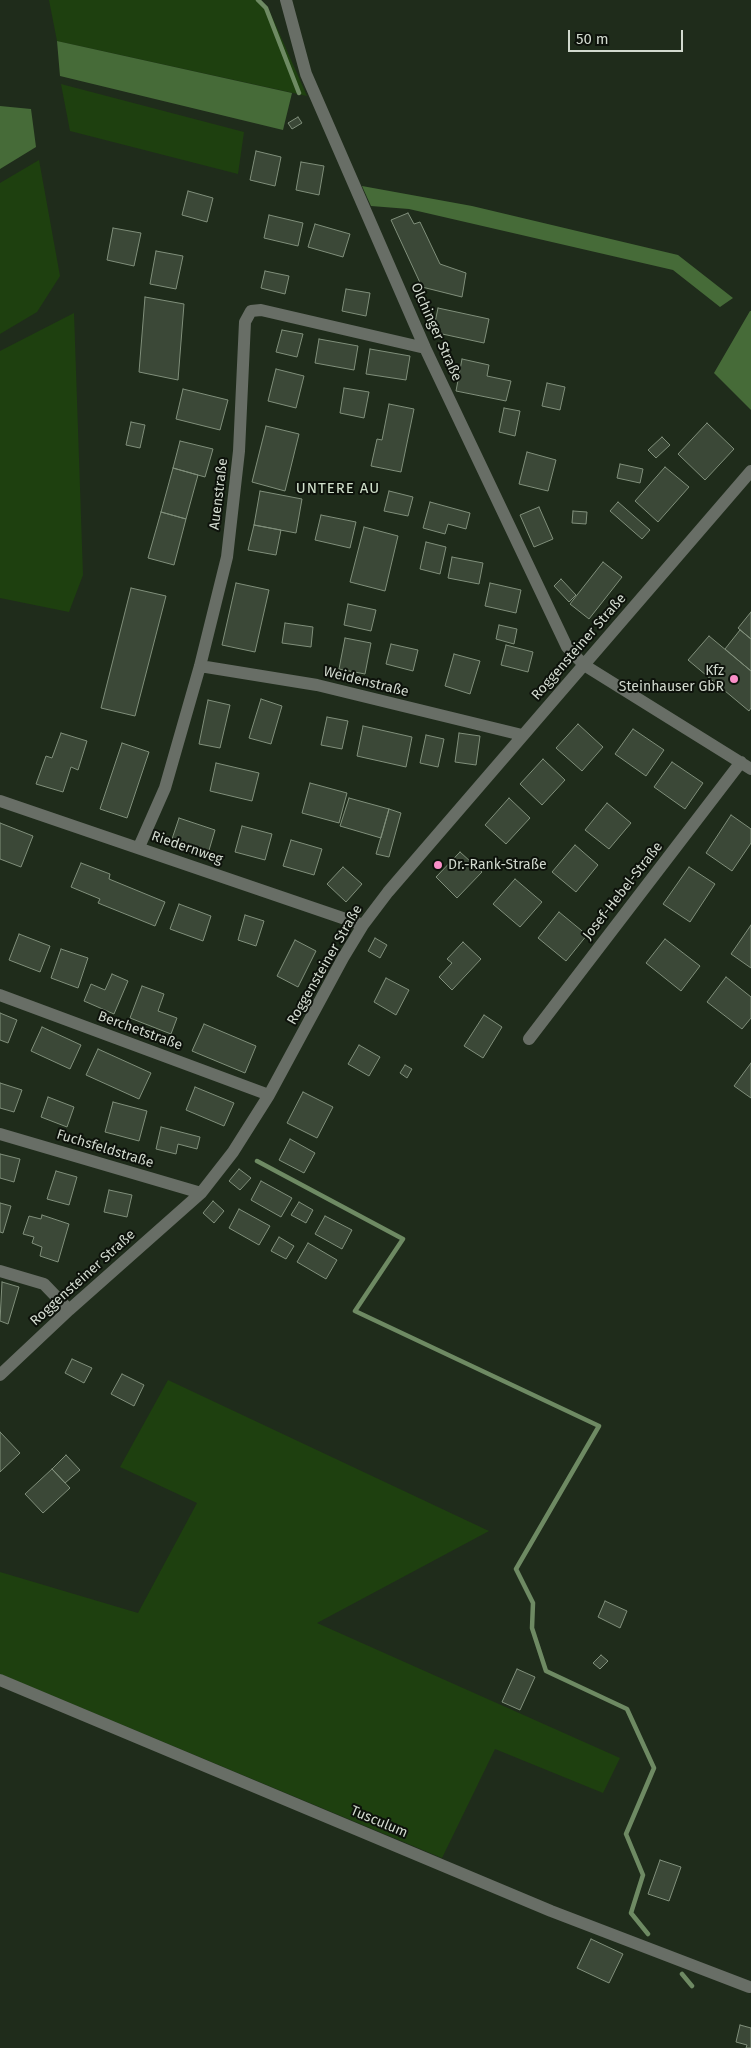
<!DOCTYPE html>
<meta charset="utf-8">
<style>
body{margin:0}
#map{position:relative;width:751px;height:2048px;overflow:hidden;background:#1f2c1b;font-family:"Fira Sans",sans-serif}
canvas{display:block}
.scale{position:absolute;left:568px;top:30px;width:115px;height:22px;box-sizing:border-box;border:2px solid #d2dacf;border-top:0;padding-left:6px;font-size:15px;line-height:18px;white-space:nowrap;color:#d2dacf;-webkit-text-stroke:4px #0d120b;paint-order:stroke}
</style>
<div id="map">
<canvas width="751" height="2048"></canvas>
<div class="scale">50 m</div>
</div>
<script>
const ctx = document.querySelector('canvas').getContext('2d');
ctx.lineJoin = 'round';
function fillPath(path, color) {
  ctx.fillStyle = color;
  ctx.fill(path, 'evenodd');
}
function toPath(rows) {
  const path = new Path2D();
  for (const r of rows) {
    path.moveTo(r[0], r[1]);
    for (let i = 2; i < r.length; i += 2) path.lineTo(r[i], r[i + 1]);
  }
  return path;
}
function trace(path, color, width, dash) {
  ctx.strokeStyle = color;
  ctx.lineWidth = width;
  ctx.lineCap = dash ? 'butt' : 'round';
  ctx.setLineDash(dash || []);
  ctx.stroke(path);
}
function label(font, color, halo, rows, align = 'center') {
  ctx.font = font + ' "Fira Sans",sans-serif';
  ctx.lineWidth = 4;
  ctx.setLineDash([]);
  ctx.textBaseline = 'middle';
  ctx.strokeStyle = halo;
  ctx.fillStyle = color;
  for (const [text, x, y, turn = 0] of rows) {
    ctx.save();
    ctx.translate(x, y);
    ctx.rotate((+turn || 0) * Math.PI / 180);
    ctx.textAlign = isNaN(turn) ? turn : align;
    if (halo) ctx.strokeText(text, 0, 0);
    ctx.fillText(text, 0, 0);
    ctx.restore();
  }
}
const green = toPath([
 [49,0,260,0,269,10,307,96,57,41],
 [61,84,244,132,238,174,70,131],
 [39,160,60,276,37,312,0,334,0,183],
 [74,313,83,575,69,612,0,598,0,351],
 [168,1380,489,1531,317,1623,620,1758,603,1793,495,1749,442,1858,0,1674,0,1572,138,1613,197,1503,120,1467]
]);
const forest = toPath([
 [57,41,292,93,283,130,60,76],
 [0,106,31,109,36,147,0,169],
 [362,186,472,206,678,255,733,298,720,307,673,270,409,209,371,206],
 [750,311,751,311,751,410,714,373]
]);
const stream = toPath([
 [258,0,266,8,299,93],
 [257,1161,403,1239,355,1311,599,1426,516,1569,533,1603,532,1628,546,1671,627,1709,654,1768,626,1834,643,1875,631,1913,648,1934],
 [682,1974,692,1986]
]);
const building = toPath([
 [298,117,302,123,292,129,288,123,298,117],
 [256,151,281,157,275,186,250,180,256,151],
 [301,162,324,166,319,195,296,190,301,162],
 [188,191,213,198,207,222,182,215,188,191],
 [408,213,414,224,420,222,440,264,466,273,462,297,422,287,391,220,408,213],
 [269,215,303,223,298,246,264,238,269,215],
 [315,224,350,234,343,257,308,247,315,224],
 [113,228,141,233,134,266,107,260,113,228],
 [156,251,183,256,176,289,150,284,156,251],
 [265,271,289,276,285,294,261,288,265,271],
 [346,289,370,293,366,316,342,311,346,289],
 [145,297,184,304,178,380,139,372,145,297],
 [438,308,489,319,484,343,433,332,438,308],
 [282,330,303,334,297,357,276,352,282,330],
 [319,339,358,346,354,370,315,363,319,339],
 [370,349,410,356,406,380,366,374,370,349],
 [462,359,489,365,487,376,511,381,506,401,456,391,462,359],
 [276,369,304,376,296,408,268,401,276,369],
 [547,383,565,387,560,410,542,406,547,383],
 [344,388,369,392,364,418,340,413,344,388],
 [183,389,228,400,220,430,176,419,183,389],
 [389,404,414,409,401,472,371,466,377,439,382,440,389,404],
 [504,408,520,411,515,436,499,432,504,408],
 [131,422,145,425,140,448,126,445,131,422],
 [707,423,734,449,705,480,678,454,707,423],
 [266,426,299,434,285,491,252,482,266,426],
 [662,437,670,445,656,458,648,450,662,437],
 [180,441,213,449,205,477,173,468,180,441],
 [527,452,556,460,548,491,519,484,527,452],
 [620,464,643,469,640,483,617,478,620,464],
 [665,467,689,487,658,522,635,501,665,467],
 [173,468,198,475,186,519,161,512,173,468],
 [260,491,302,499,296,533,254,525,260,491],
 [389,491,413,497,408,516,384,511,389,491],
 [430,502,470,513,466,529,448,524,445,534,423,528,430,502],
 [618,502,650,530,642,539,610,511,618,502],
 [539,507,553,539,534,547,520,515,539,507],
 [573,511,587,512,586,524,572,523,573,511],
 [161,512,186,519,174,565,148,558,161,512],
 [321,515,356,522,350,548,315,540,321,515],
 [254,525,281,530,276,555,248,550,254,525],
 [364,527,398,536,385,591,350,582,364,527],
 [426,542,446,547,440,574,420,569,426,542],
 [452,557,483,563,479,584,448,578,452,557],
 [603,562,622,577,589,619,570,604,603,562],
 [561,579,576,595,569,602,554,586,561,579],
 [236,583,269,590,255,652,222,645,236,583],
 [490,583,521,590,516,613,485,606,490,583],
 [131,588,166,596,135,716,101,708,131,588],
 [348,604,376,610,371,631,344,625,348,604],
 [751,612,751,639,738,628,751,612],
 [285,623,313,627,311,647,282,643,285,623],
 [499,625,517,629,514,644,496,639,499,625],
 [740,630,751,639,751,671,725,649,740,630],
 [709,636,751,671,751,708,749,711,688,660,709,636],
 [345,638,371,643,365,674,339,669,345,638],
 [391,644,418,650,413,671,386,664,391,644],
 [506,645,533,652,528,672,501,665,506,645],
 [454,654,480,661,470,694,445,686,454,654],
 [261,699,282,706,271,744,249,738,261,699],
 [208,700,230,705,220,748,199,744,208,700],
 [327,717,348,721,342,749,321,745,327,717],
 [578,724,603,747,582,771,556,748,578,724],
 [363,726,412,737,406,767,357,756,363,726],
 [633,729,664,750,646,776,615,754,633,729],
 [61,733,87,741,78,770,71,767,63,792,36,784,46,756,52,758,61,733],
 [459,733,480,736,476,765,455,762,459,733],
 [426,735,444,739,438,767,420,763,426,735],
 [122,743,149,752,127,818,100,809,122,743],
 [543,759,565,780,542,805,520,784,543,759],
 [672,762,703,783,685,809,654,787,672,762],
 [216,763,259,773,252,801,210,791,216,763],
 [310,783,347,793,339,823,302,813,310,783],
 [349,798,389,809,381,838,340,826,349,798],
 [509,798,530,818,506,844,485,825,509,798],
 [607,803,631,823,609,849,585,830,607,803],
 [389,809,401,813,389,857,376,854,389,809],
 [731,815,751,829,751,843,732,871,706,853,731,815],
 [179,818,215,830,207,857,170,845,179,818],
 [0,823,33,836,21,867,0,859,0,823],
 [242,826,272,834,265,860,235,852,242,826],
 [291,840,322,849,314,875,283,866,291,840],
 [575,845,598,865,576,892,552,872,575,845],
 [460,852,482,872,457,898,436,877,460,852],
 [81,863,110,874,109,879,165,902,155,926,98,903,100,899,71,887,81,863],
 [343,867,362,884,346,902,327,884,343,867],
 [689,867,715,884,690,922,663,904,689,867],
 [515,879,542,902,520,927,493,904,515,879],
 [179,904,211,916,203,941,170,929,179,904],
 [559,912,587,935,566,961,538,938,559,912],
 [245,915,264,921,256,946,238,940,245,915],
 [751,925,751,968,731,954,751,925],
 [19,934,50,946,40,972,9,960,19,934],
 [375,938,387,945,380,958,368,951,375,938],
 [665,939,700,966,681,991,646,963,665,939],
 [295,940,316,951,298,987,277,976,295,940],
 [463,942,481,959,452,990,439,977,452,963,447,959,463,942],
 [61,949,88,958,78,988,51,978,61,949],
 [112,974,128,981,114,1014,84,1001,91,984,105,990,112,974],
 [726,977,751,997,751,1018,742,1029,707,1002,726,977],
 [386,978,409,990,396,1015,374,1002,386,978],
 [142,986,164,994,158,1011,177,1018,171,1034,130,1018,142,986],
 [0,1013,17,1020,8,1043,0,1040,0,1013],
 [484,1015,502,1027,483,1058,464,1046,484,1015],
 [204,1024,256,1046,245,1073,192,1051,204,1024],
 [42,1027,81,1045,70,1069,31,1051,42,1027],
 [359,1045,380,1057,369,1076,348,1064,359,1045],
 [98,1049,151,1073,139,1099,86,1075,98,1049],
 [751,1063,751,1098,734,1086,751,1063],
 [405,1065,412,1069,407,1078,400,1073,405,1065],
 [0,1083,22,1090,14,1112,0,1108,0,1083],
 [195,1087,234,1103,224,1126,186,1110,195,1087],
 [303,1092,333,1107,317,1138,287,1123,303,1092],
 [48,1097,74,1107,67,1127,41,1117,48,1097],
 [113,1102,147,1111,139,1141,105,1132,113,1102],
 [161,1127,200,1137,197,1149,178,1144,176,1154,156,1149,161,1127],
 [290,1139,315,1153,304,1173,279,1160,290,1139],
 [0,1154,20,1159,14,1182,0,1178,0,1154],
 [239,1169,251,1178,240,1190,229,1181,239,1169],
 [56,1171,77,1177,69,1205,47,1199,56,1171],
 [261,1181,292,1198,281,1217,251,1200,261,1181],
 [109,1190,132,1195,127,1217,104,1212,109,1190],
 [213,1201,224,1211,214,1223,203,1213,213,1201],
 [299,1202,313,1210,306,1223,291,1215,299,1202],
 [0,1203,11,1206,3,1233,0,1232,0,1203],
 [239,1209,270,1226,259,1245,229,1228,239,1209],
 [42,1215,69,1224,58,1262,40,1256,42,1247,32,1243,34,1237,23,1234,29,1216,41,1219,42,1215],
 [325,1216,352,1230,342,1249,315,1234,325,1216],
 [279,1237,294,1246,286,1259,271,1251,279,1237],
 [308,1243,337,1260,326,1279,297,1262,308,1243],
 [2,1282,19,1287,8,1324,0,1321,2,1282],
 [72,1359,92,1368,84,1383,65,1373,72,1359],
 [122,1374,144,1385,134,1406,111,1394,122,1374],
 [0,1432,20,1453,0,1472,0,1432],
 [66,1455,80,1470,65,1483,52,1469,66,1455],
 [52,1469,70,1488,43,1513,25,1494,52,1469],
 [605,1601,627,1611,620,1628,598,1617,605,1601],
 [601,1655,608,1661,600,1669,593,1663,601,1655],
 [517,1669,535,1677,520,1710,502,1702,517,1669],
 [660,1860,681,1867,669,1901,648,1894,660,1860],
 [591,1939,623,1954,609,1983,577,1968,591,1939],
 [740,2025,751,2028,751,2048,746,2048,747,2045,736,2042,740,2025]
]);
const minor = toPath([
 [286,0,306,74,425,348,567,647,584,665,751,769],
 [200,666,317,685,522,735],
 [0,801,363,925],
 [139,847,165,788,200,666,227,557,239,451,245,322,251,311,261,310,425,348],
 [0,995,269,1095],
 [529,1039,741,762],
 [0,1134,201,1193],
 [0,1271,44,1284,69,1310],
 [0,1375,69,1310,201,1193,233,1152,269,1095,343,958,363,925,388,892,751,471],
 [0,1680,551,1911,749,1987]
]);
const markers = [
 [734,679,5,"#fa8fc8"],
 [438,865,5,"#fa8fc8"]
];
const streetNames = [
 ["Olchinger Straße",436,332,66],
 ["Auenstraße",219,494,-83],
 ["Roggensteiner Straße",579,647,-49],
 ["Weidenstraße",366,682,14],
 ["Riedernweg",187,848,19],
 ["Josef-Hebel-Straße",623,891,-52],
 ["Roggensteiner Straße",325,965,-60],
 ["Berchetstraße",140,1031,20],
 ["Fuchsfeldstraße",105,1149,17],
 ["Roggensteiner Straße",83,1278,-42],
 ["Tusculum",379,1822,23]
];
const poiNames = [
 ["Kfz",724,671],
 ["Steinhauser GbR",724,687],
 ["Dr.-Rank-Straße",448,865,"left"]
];
const neighbourhoodNames = [
 ["UNTERE AU",338,489]
];
fillPath(green, '#1e400f');
fillPath(forest, '#466b38');
trace(stream, '#6e8a63', 4.5);
fillPath(building, '#3b4837');
trace(building, '#808f7b', 1);
trace(minor, '#686e66', 12);
for (const [x, y, r, color] of markers) {
  const dot = new Path2D();
  dot.arc(x, y, r, 0, 2 * Math.PI);
  ctx.fillStyle = color;
  ctx.fill(dot);
  trace(dot, '#0d120b', 2);
}
label('14px', '#d2dacf', '#0d120b', streetNames);
label('14px', '#d2dacf', '#0d120b', poiNames, 'right');
ctx.letterSpacing = '1px';
label('15px', '#d1e1cc', '#0d120b', neighbourhoodNames);
ctx.letterSpacing = '0px';
</script>
